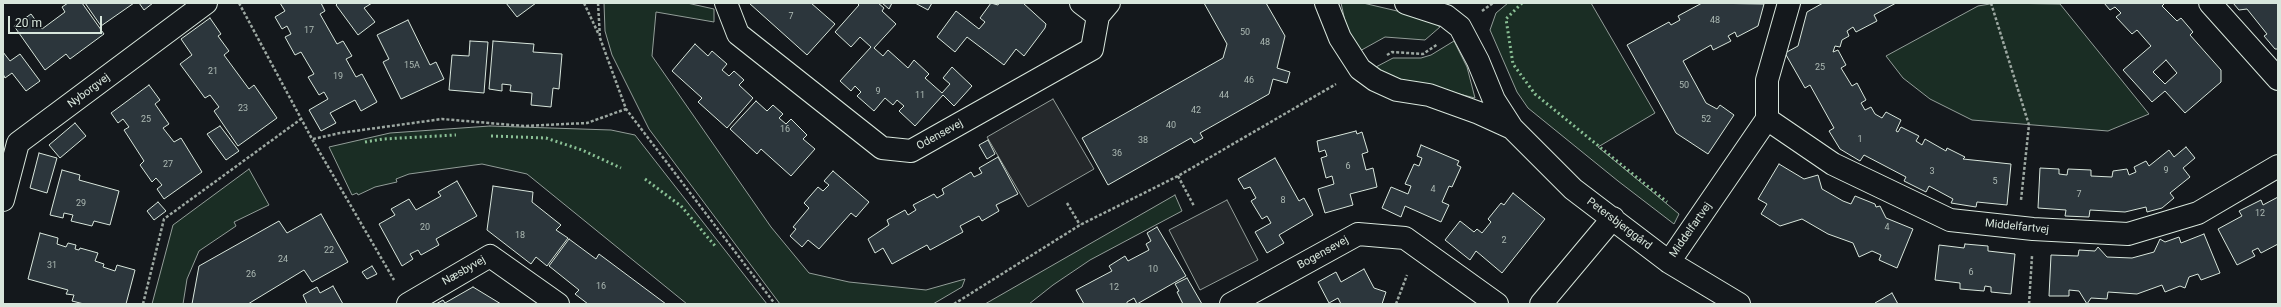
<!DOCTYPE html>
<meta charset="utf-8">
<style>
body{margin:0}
#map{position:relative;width:2281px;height:307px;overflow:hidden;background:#14181c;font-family:Roboto,sans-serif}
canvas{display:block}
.frame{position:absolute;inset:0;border:4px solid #d8e6dc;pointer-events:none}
.scale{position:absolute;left:8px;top:16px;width:94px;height:18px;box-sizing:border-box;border:2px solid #d8e6dc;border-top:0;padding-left:5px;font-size:12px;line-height:14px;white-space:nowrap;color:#d8e6dc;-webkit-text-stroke:3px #14181c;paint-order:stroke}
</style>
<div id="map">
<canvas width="2281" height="307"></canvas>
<div class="frame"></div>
<div class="scale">20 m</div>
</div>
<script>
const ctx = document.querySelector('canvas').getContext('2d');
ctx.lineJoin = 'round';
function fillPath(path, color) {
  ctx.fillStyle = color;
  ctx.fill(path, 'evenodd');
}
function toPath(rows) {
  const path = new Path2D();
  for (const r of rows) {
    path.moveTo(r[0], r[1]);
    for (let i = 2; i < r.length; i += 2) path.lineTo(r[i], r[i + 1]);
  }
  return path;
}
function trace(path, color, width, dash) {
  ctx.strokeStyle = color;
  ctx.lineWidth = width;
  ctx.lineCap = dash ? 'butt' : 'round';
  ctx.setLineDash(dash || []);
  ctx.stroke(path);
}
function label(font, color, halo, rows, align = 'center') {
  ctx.font = font + ' Roboto,sans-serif';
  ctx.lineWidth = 3;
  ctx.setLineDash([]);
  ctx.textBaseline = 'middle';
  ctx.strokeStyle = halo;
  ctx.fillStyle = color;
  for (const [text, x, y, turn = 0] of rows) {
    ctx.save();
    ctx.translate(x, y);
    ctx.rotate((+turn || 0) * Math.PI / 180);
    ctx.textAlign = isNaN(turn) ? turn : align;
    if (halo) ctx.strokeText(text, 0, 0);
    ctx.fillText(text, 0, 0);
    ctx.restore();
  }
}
const green = toPath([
 [604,3,687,3,714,9,714,22,656,12,652,56,771,227,809,273,849,282,926,290,965,279,962,287,933,304,780,304,649,129,612,55,605,31,604,3],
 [1341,3,1363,3,1427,18,1440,27,1425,40,1385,37,1358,52,1349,39,1341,3],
 [1508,3,1591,3,1655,113,1598,147,1679,214,1674,224,1618,181,1528,108,1517,92,1490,30,1496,13,1508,3],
 [1996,3,2060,4,2149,114,2108,131,1972,120,1930,99,1903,78,1886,56,1978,6,1996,3],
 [1454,41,1467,67,1475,98,1396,78,1374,68,1393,58,1421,58,1431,55,1454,41],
 [490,126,611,130,635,135,767,304,687,304,527,174,482,164,409,174,396,179,397,182,375,187,358,195,357,193,352,195,329,147,390,133,490,126],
 [249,169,269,205,234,222,236,226,199,251,187,279,183,304,152,304,173,225,249,169],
 [1175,195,1182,211,1090,260,1053,285,1029,304,985,304,1175,195]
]);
const parking = toPath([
 [1053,99,1094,169,1028,207,987,137,1053,99],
 [1227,200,1258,260,1200,290,1169,230,1227,200]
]);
const building = toPath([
 [68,3,82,3,104,34,70,59,66,54,45,70,14,26,31,14,42,29,65,12,62,7,68,3],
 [85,3,134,3,101,26,85,3],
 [139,3,153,3,144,10,139,3],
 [280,3,321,3,325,11,320,14,337,44,343,41,352,56,346,59,356,77,362,74,377,102,361,111,355,100,330,113,336,123,321,131,309,110,328,99,324,92,319,95,308,77,314,74,301,52,295,55,285,37,291,34,287,26,282,29,275,17,285,11,280,3],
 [372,3,364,8,375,22,358,35,336,5,338,3,372,3],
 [506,3,536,3,517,17,506,3],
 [749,3,811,3,835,24,807,55,749,3],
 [857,3,878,3,884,8,882,11,896,24,874,48,883,56,888,50,908,68,914,60,929,74,925,78,942,93,950,84,943,78,952,67,972,86,954,106,943,95,915,126,899,111,904,106,897,100,893,105,885,98,874,111,857,96,861,92,855,86,851,91,840,81,871,47,860,37,851,47,835,32,859,5,857,3],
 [882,3,892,3,889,9,882,3],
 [915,3,932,3,928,10,915,3],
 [991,3,998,5,999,3,1023,3,1046,24,1045,28,1024,56,1016,49,1004,65,967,37,955,52,937,37,956,11,979,29,985,22,980,18,991,3],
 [1204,3,1266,3,1285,36,1277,68,1290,72,1287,83,1273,79,1269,94,1200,133,1203,138,1194,143,1191,138,1108,185,1082,138,1223,58,1227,44,1204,3],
 [1702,3,1764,4,1758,26,1737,37,1735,32,1728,36,1731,41,1713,50,1711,45,1683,61,1706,103,1717,109,1720,105,1734,115,1708,154,1676,133,1627,45,1669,22,1671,25,1680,20,1678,16,1702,3],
 [1823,3,1896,3,1874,15,1877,21,1856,32,1853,27,1847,31,1849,36,1842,40,1840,47,1835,46,1833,52,1838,50,1846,65,1841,68,1852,86,1857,83,1866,100,1861,103,1865,110,1871,107,1875,114,1882,118,1886,112,1901,120,1896,131,1898,132,1901,127,1919,136,1916,141,1922,145,1925,139,1946,151,1947,148,1965,157,1963,159,2011,164,2007,205,1977,202,1976,207,1951,203,1953,199,1929,186,1926,192,1904,181,1906,177,1864,155,1860,161,1840,149,1829,131,1834,128,1810,85,1805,88,1785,53,1798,46,1807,12,1823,3],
 [2104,3,2165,3,2162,6,2177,21,2181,18,2193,32,2190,35,2221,70,2221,82,2185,113,2165,91,2152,102,2123,70,2151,46,2137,30,2132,34,2116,17,2121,13,2115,7,2110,10,2104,3],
 [2166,60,2177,73,2165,84,2153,72,2166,60],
 [2233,3,2278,3,2278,49,2275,49,2264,36,2267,34,2247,9,2239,10,2233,3],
 [210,18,221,34,218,36,229,51,224,55,249,89,254,85,277,118,238,146,214,111,219,107,210,95,205,98,180,64,192,55,181,39,210,18],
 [408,20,430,65,436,62,444,79,401,99,383,62,389,59,377,35,408,20],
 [470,41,488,42,484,93,449,90,452,55,469,56,470,41],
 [493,41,534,44,533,52,562,54,559,89,553,88,551,107,531,105,532,93,510,91,511,85,502,84,502,91,489,89,493,41],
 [695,44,708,56,712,51,727,64,722,70,729,76,734,71,744,80,739,85,753,98,727,128,698,102,702,98,672,71,695,44],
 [3,52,10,61,20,54,40,81,26,91,12,73,5,78,3,74,3,52],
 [149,85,160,100,155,104,169,124,163,128,174,142,181,138,202,172,164,199,157,189,162,185,156,178,152,182,140,165,144,161,124,130,129,127,123,119,118,123,111,113,149,85],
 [756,101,767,111,773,105,783,114,779,118,786,124,791,119,807,135,803,139,815,149,791,176,761,149,757,154,730,129,756,101],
 [75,123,86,136,60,158,49,145,75,123],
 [220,126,239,151,226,160,207,134,220,126],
 [1356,131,1357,134,1362,132,1368,152,1362,154,1366,170,1373,168,1377,187,1350,194,1353,205,1325,213,1318,189,1334,184,1332,176,1326,178,1321,158,1327,156,1325,150,1319,152,1317,141,1356,131],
 [988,140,995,154,987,159,979,145,988,140],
 [1421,145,1459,161,1457,165,1461,167,1452,187,1449,186,1442,202,1449,205,1441,222,1405,206,1401,217,1382,208,1391,187,1408,194,1411,186,1405,184,1414,164,1419,166,1422,158,1417,156,1421,145],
 [2186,147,2195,158,2183,168,2190,177,2170,193,2174,198,2162,208,2147,212,2146,207,2125,212,2090,210,2089,217,2065,216,2066,210,2038,208,2040,168,2059,169,2059,174,2067,175,2068,169,2091,170,2091,176,2112,177,2113,171,2127,169,2129,175,2136,172,2134,167,2146,161,2149,166,2169,150,2174,157,2186,147],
 [39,153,57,158,47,193,30,188,39,153],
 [998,157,1018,194,996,205,999,211,982,221,979,216,960,226,963,232,930,250,927,245,892,264,883,248,875,253,868,239,889,225,887,220,905,210,908,215,916,210,913,205,934,194,937,198,944,194,942,189,971,172,974,177,982,173,979,168,998,157],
 [1275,158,1299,201,1304,198,1313,215,1279,235,1284,243,1267,253,1255,232,1271,223,1267,216,1262,219,1251,201,1256,198,1250,187,1244,189,1238,179,1275,158],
 [1779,164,1804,179,1818,175,1822,189,1843,201,1851,204,1855,196,1875,204,1876,207,1880,206,1886,218,1913,229,1897,268,1879,260,1881,255,1872,251,1859,257,1853,243,1828,234,1802,219,1780,226,1761,214,1767,204,1758,199,1779,164],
 [62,170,80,175,79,180,119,191,110,225,94,221,92,226,71,221,73,215,64,213,63,218,50,215,62,170],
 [833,171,869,202,856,217,851,213,819,249,808,240,802,247,790,236,796,229,793,227,809,208,804,203,818,187,823,191,829,185,824,181,833,171],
 [457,181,477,216,436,239,439,245,421,255,418,250,410,254,413,259,402,266,379,224,395,215,391,209,409,199,416,210,441,196,438,192,457,181],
 [493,186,533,192,532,202,561,225,556,230,568,238,547,266,536,257,531,264,487,230,493,186],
 [1513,193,1545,219,1502,273,1476,251,1470,260,1445,240,1460,221,1474,232,1477,229,1482,233,1491,222,1488,219,1501,203,1504,205,1513,193],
 [2278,197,2278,244,2261,253,2258,248,2252,251,2255,256,2237,265,2218,229,2242,216,2239,211,2261,200,2263,205,2278,197],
 [158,202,166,211,154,220,147,211,158,202],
 [321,214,348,262,312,282,304,270,248,304,192,304,199,266,279,221,287,233,321,214],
 [1157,227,1186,276,1137,304,1134,298,1127,302,1127,304,1084,304,1076,290,1112,271,1109,266,1125,256,1128,261,1149,250,1146,244,1151,241,1147,233,1157,227],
 [40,233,58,238,57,244,66,247,68,243,76,245,75,249,79,250,80,248,98,253,95,261,104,264,103,267,115,271,117,265,135,270,126,304,84,304,72,301,74,295,66,294,68,290,28,279,40,233],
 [2204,234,2220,273,2201,280,2198,274,2189,277,2185,288,2180,286,2165,292,2162,285,2137,294,2108,292,2107,299,2091,298,2087,304,2079,291,2069,290,2069,296,2049,296,2051,255,2078,256,2079,250,2095,251,2098,247,2107,257,2132,258,2154,252,2160,239,2165,242,2179,237,2181,243,2204,234],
 [569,239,596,259,599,254,666,304,588,304,575,294,579,290,549,266,569,239],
 [1965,244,1988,246,1988,251,2015,254,2011,294,1991,292,1991,287,1985,286,1984,291,1960,289,1960,283,1935,280,1939,245,1964,248,1965,244],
 [372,266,377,274,367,279,362,272,372,266],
 [1364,269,1374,288,1386,292,1382,304,1341,304,1338,298,1329,303,1318,282,1336,272,1341,282,1364,269],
 [1187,278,1202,304,1183,304,1177,292,1179,291,1175,284,1187,278],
 [333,286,343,304,307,304,303,295,317,287,320,293,333,286],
 [473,287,501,304,436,304,443,300,445,303,473,287],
 [1892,293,1898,304,1875,304,1875,303,1892,293]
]);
const path = toPath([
 [239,3,312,139,394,280],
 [584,3,599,35],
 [598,3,600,38,626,109,775,304],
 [1991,3,2029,125,2021,200],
 [1482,11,1493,3],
 [1387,55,1392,52,1423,54,1438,44],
 [313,139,340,133,442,119,524,126,587,123,626,109],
 [1178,176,1194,206],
 [1067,203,1080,225],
 [143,304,164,219,301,119],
 [954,304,1080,225,1178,176,1336,84],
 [1396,304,1407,275],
 [2029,304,2032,256]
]);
const street = toPath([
 [726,3,738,34,882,148,911,151,1092,49,1098,16,1109,3],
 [1081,3,1098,16],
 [1326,3,1340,38,1360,69,1375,80,1397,90,1429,95,1479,113,1512,128],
 [1406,3,1446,16,1460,27,1478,61,1494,100,1512,128,1573,189,1669,262,1739,304],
 [2210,3,2278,79],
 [1767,119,1833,164,1950,220,2033,229,2128,234,2198,213,2278,166],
 [3,200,18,143,206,3],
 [1669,262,1767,119,1767,80,1789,3],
 [408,304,490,256,558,304],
 [1231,304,1358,234,1405,238,1497,304],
 [1541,304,1613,218]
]);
const hedge = toPath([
 [1522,3,1506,19,1513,64,1535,94,1667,202],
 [491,136,546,138,582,150,621,168],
 [365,142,383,139,456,135],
 [645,179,681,206,716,247]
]);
const numberNames = [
 ["7",791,17],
 ["48",1715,21],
 ["17",309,31],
 ["50",1245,33],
 ["48",1265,43],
 ["15A",412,66],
 ["25",1820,68],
 ["21",213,72],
 ["19",338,77],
 ["46",1249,81],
 ["50",1684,86],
 ["9",878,92],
 ["11",920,96],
 ["44",1224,96],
 ["23",243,109],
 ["42",1196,111],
 ["25",146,120],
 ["52",1706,120],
 ["40",1171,126],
 ["16",785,130],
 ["1",1860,140],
 ["38",1143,141],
 ["36",1117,154],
 ["27",168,165],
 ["6",1348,167],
 ["9",2166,171],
 ["3",1932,172],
 ["5",1995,182],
 ["4",1433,190],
 ["7",2079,195],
 ["8",1283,201],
 ["29",81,204],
 ["12",2260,214],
 ["20",425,228],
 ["4",1887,228],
 ["18",520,236],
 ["2",1504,241],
 ["22",329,251],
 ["24",283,260],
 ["31",52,266],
 ["10",1153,270],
 ["6",1971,273],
 ["26",251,275],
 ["16",601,287],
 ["12",1114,288]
];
const streetNames = [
 ["Nyborgvej",89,91,-37],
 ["Odensevej",940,135,-29],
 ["Petersbjerggård",1619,224,37],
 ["Middelfartvej",2017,227,6],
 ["Middelfartvej",1691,230,-55],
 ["Bogensevej",1323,253,-29],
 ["Næsbyvej",464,271,-30]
];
fillPath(green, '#1a2d24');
trace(green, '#939e99', 1);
fillPath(parking, '#24282b');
trace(parking, '#939e99', 1);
fillPath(building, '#2c363c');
trace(building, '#d8e6dc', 1);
trace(street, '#d8e6dc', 24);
trace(path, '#9da8a2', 2.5, [3, 2]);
trace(street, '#14181c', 22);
trace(hedge, '#8ac095', 3, [2, 3]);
label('9px', '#adbab4', null, numberNames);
label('11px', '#d8e6dc', '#14181c', streetNames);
</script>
